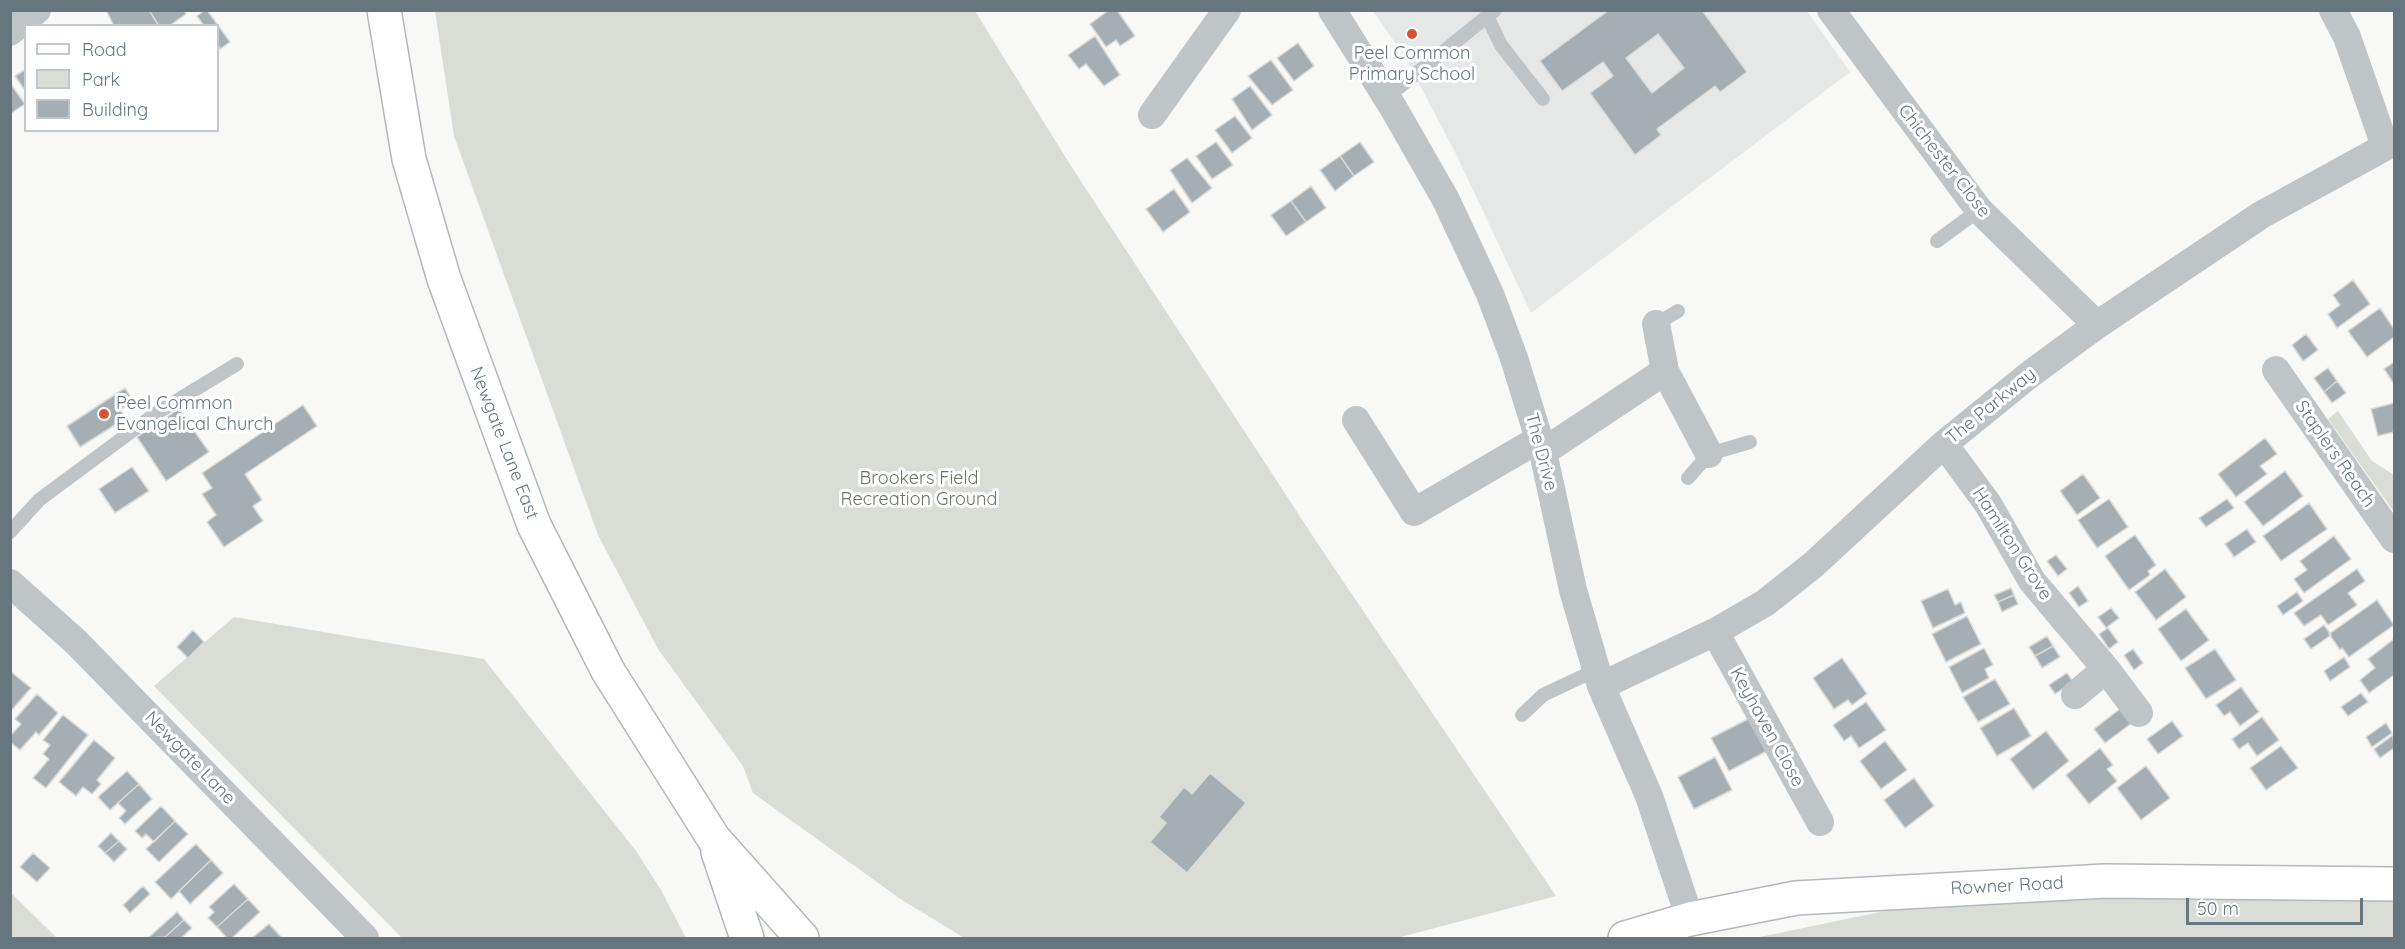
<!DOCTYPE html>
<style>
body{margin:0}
#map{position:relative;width:2405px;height:949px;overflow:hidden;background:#f8f8f6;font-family:Quicksand,sans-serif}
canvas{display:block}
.frame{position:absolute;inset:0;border:12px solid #65767f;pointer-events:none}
.legend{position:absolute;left:24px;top:24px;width:195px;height:108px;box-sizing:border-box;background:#fff;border:2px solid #c1c8cc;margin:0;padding:8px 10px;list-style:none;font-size:18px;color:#65767f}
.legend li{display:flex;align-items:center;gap:12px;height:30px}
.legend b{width:30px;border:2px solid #c1c8cc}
.scale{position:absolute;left:2186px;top:898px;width:177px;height:27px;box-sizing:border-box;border:3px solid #65767f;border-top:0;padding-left:8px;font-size:18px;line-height:21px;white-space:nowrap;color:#65767f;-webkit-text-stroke:4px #fff;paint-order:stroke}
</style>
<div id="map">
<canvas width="2405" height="949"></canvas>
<div class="frame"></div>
<ul class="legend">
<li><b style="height:8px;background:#fff"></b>Road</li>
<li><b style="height:16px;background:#d9ddd6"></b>Park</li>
<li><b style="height:16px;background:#a4aeb3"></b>Building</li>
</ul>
<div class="scale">50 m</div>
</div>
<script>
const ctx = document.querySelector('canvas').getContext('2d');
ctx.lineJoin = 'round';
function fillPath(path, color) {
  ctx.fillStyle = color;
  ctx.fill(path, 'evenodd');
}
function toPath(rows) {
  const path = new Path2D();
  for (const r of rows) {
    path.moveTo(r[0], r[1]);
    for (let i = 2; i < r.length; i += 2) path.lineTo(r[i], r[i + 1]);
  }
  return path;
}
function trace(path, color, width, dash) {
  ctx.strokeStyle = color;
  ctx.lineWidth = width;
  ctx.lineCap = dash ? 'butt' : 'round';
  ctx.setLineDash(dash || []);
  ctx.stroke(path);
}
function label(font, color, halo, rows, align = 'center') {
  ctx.font = font + ' Quicksand,sans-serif';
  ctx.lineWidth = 6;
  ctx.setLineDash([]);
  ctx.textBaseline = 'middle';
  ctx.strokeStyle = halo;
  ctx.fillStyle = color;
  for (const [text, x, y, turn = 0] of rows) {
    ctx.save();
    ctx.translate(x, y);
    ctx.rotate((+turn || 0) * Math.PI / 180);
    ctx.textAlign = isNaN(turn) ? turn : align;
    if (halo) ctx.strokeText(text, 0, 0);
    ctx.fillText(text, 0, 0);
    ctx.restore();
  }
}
const built = toPath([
 [1373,11,1807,11,1850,72,1531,313,1456,154,1405,57]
]);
const green = toPath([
 [435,11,975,11,1071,166,1320,547,1556,896,1397,938,964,938,899,898,753,793,743,766,658,649,598,535,454,136],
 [2338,411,2372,461,2394,475,2394,512,2328,419],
 [234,617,484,659,636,851,661,890,686,938,402,938,154,686],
 [1986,890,2394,901,2394,938,1755,938],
 [10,893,11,893,57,938,11,938]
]);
const building = toPath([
 [106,10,149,10,159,26,114,26,106,10],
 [149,10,184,10,186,14,169,26,159,26,149,10],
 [205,10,207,10,230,42,220,49,218,45,218,26,204,26,197,16,205,10],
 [1109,10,1117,10,1135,36,1120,46,1116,40,1106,47,1090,24,1109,10],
 [1609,10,1702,10,1747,72,1720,92,1715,86,1657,129,1661,135,1635,155,1590,93,1613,76,1603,62,1562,91,1540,61,1609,10],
 [1658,34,1684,68,1652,93,1626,58,1658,34],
 [1095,36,1120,75,1104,86,1086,64,1079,69,1068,55,1095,36],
 [1298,43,1314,66,1294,81,1277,58,1298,43],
 [1271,60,1293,90,1272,105,1248,76,1271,60],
 [26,69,26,92,15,76,26,69],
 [10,83,25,104,10,114,10,83],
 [1250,86,1272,115,1252,130,1232,99,1250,86],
 [1235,116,1252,138,1232,153,1215,130,1235,116],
 [1216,142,1233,165,1212,179,1196,156,1216,142],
 [1360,142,1374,162,1354,176,1340,156,1360,142],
 [1340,156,1354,176,1335,191,1320,170,1340,156],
 [1187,158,1212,188,1192,203,1170,170,1187,158],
 [1311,186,1326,208,1306,222,1291,201,1311,186],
 [1174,189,1190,212,1163,232,1146,209,1174,189],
 [1291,201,1306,222,1286,236,1271,215,1291,201],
 [2353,280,2370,304,2337,328,2328,314,2340,305,2333,295,2353,280],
 [2380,308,2394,329,2394,337,2367,357,2348,331,2380,308],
 [2306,334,2318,350,2303,361,2292,345,2306,334],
 [2394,362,2394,384,2384,369,2394,362],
 [2328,368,2337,381,2324,392,2314,378,2328,368],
 [2337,381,2346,393,2332,403,2324,392,2337,381],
 [125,388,133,401,120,410,126,418,80,447,67,426,125,388],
 [2394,403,2394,432,2378,436,2371,409,2394,403],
 [303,405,317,426,245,474,262,500,253,506,263,521,224,547,207,522,216,515,202,494,212,488,202,473,303,405],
 [179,409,209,452,166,481,137,437,179,409],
 [2265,438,2277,454,2260,466,2267,474,2236,497,2218,474,2265,438],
 [132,467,149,491,115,513,99,489,132,467],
 [2285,471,2303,496,2263,526,2244,502,2285,471],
 [2083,474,2100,498,2077,515,2060,491,2083,474],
 [2109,499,2128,527,2097,548,2078,520,2109,499],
 [2227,499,2234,508,2206,527,2199,518,2227,499],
 [2309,503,2327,529,2281,561,2263,536,2309,503],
 [2247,529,2256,542,2234,557,2225,544,2247,529],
 [2135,535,2156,565,2148,571,2150,575,2129,590,2105,556,2135,535],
 [2334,536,2351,559,2304,593,2294,579,2307,570,2300,561,2334,536],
 [2056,555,2067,569,2058,576,2047,561,2056,555],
 [2165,569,2186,597,2156,620,2135,592,2165,569],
 [2357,569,2365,581,2348,593,2357,605,2328,625,2321,615,2304,626,2294,613,2357,569],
 [2078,586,2088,601,2079,607,2069,593,2078,586],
 [2011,588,2014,595,1998,602,1994,595,2011,588],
 [1948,589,1955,605,1961,602,1965,613,1933,628,1921,601,1948,589],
 [2297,592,2303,601,2283,615,2277,606,2297,592],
 [2014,595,2018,604,2002,612,1998,602,2014,595],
 [2377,600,2394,625,2349,657,2342,648,2340,650,2329,634,2377,600],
 [2111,608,2119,618,2106,628,2098,617,2111,608],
 [2186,609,2209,640,2181,661,2158,629,2186,609],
 [1967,616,1981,644,1946,662,1932,634,1967,616],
 [2324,625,2331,635,2311,649,2304,639,2324,625],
 [2108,628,2118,642,2109,649,2099,634,2108,628],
 [193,630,204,642,188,658,177,647,193,630],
 [2047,636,2053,646,2035,656,2029,647,2047,636],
 [2394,639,2394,675,2369,693,2360,680,2375,668,2368,659,2394,639],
 [2053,646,2060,657,2042,668,2035,656,2053,646],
 [1984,648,1993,665,1985,669,1989,678,1962,693,1949,667,1984,648],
 [2133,649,2143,663,2134,670,2124,655,2133,649],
 [2215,649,2236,680,2206,699,2185,668,2215,649],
 [2344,657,2350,667,2330,681,2324,671,2344,657],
 [1842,658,1867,694,1852,705,1848,700,1834,709,1813,678,1842,658],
 [10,671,31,688,10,712,10,671],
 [2067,673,2073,682,2055,694,2049,685,2067,673],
 [1995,679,2010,704,1978,722,1963,697,1995,679],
 [2241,687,2259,712,2240,726,2230,712,2224,716,2216,705,2241,687],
 [2361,693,2368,702,2348,716,2341,707,2361,693],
 [37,694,58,713,39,735,36,732,20,750,10,742,10,736,21,724,15,719,37,694],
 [1866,702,1886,730,1859,748,1851,736,1844,741,1833,725,1866,702],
 [2125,705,2136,720,2105,743,2094,729,2125,705],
 [2014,708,2031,736,1997,756,1980,728,2014,708],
 [63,715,88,735,46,788,33,778,49,759,43,754,50,745,43,740,63,715],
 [2262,717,2279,740,2257,756,2248,743,2239,749,2232,739,2262,717],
 [1750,718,1767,751,1729,771,1711,738,1750,718],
 [2172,721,2183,736,2158,754,2147,739,2172,721],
 [2386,723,2392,733,2372,747,2366,737,2386,723],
 [2046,731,2069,761,2033,790,2010,759,2046,731],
 [2393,735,2394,748,2380,758,2374,749,2393,735],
 [94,740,115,758,97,780,101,784,92,794,83,787,76,796,59,782,94,740],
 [1885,741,1907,770,1881,789,1860,761,1885,741],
 [2281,746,2298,768,2266,790,2250,768,2281,746],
 [2100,748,2113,765,2107,769,2117,781,2089,804,2066,775,2100,748],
 [1715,757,1732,790,1694,809,1678,777,1715,757],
 [2146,766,2170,798,2141,820,2117,788,2146,766],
 [127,771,139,784,110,810,98,797,127,771],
 [1210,773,1246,803,1187,873,1150,842,1166,823,1159,817,1184,787,1192,794,1210,773],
 [1914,778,1934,806,1905,828,1884,800,1914,778],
 [139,784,152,799,125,824,119,818,126,811,118,803,139,784],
 [161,806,175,821,154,842,146,834,142,838,135,831,161,806],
 [175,821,188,834,159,862,146,849,175,821],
 [111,833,119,841,105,853,98,846,111,833],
 [119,841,127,849,114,862,105,853,119,841],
 [196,844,211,860,171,899,155,882,196,844],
 [33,853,50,868,37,882,20,867,33,853],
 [211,860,223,873,190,904,179,891,211,860],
 [234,884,248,899,217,927,208,918,214,912,209,907,234,884],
 [143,886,150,894,130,913,123,905,143,886],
 [248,899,260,912,232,938,227,938,217,927,248,899],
 [177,912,184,920,165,937,148,938,177,912],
 [184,920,192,928,181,938,167,938,165,937,184,920],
 [269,924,282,938,252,938,269,924]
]);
const service = toPath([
 [1487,16,1501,45,1543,99],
 [1387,97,1495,10],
 [1937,241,1979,210],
 [1656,324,1678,311],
 [1688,478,1709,454,1750,442],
 [10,532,39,500,155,414,237,364],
 [1522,715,1543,695,1596,670]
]);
const minor = toPath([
 [1332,10,1394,109,1446,200,1490,294,1514,358,1543,452,1573,590,1601,686,1649,796,1690,919],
 [1831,10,1979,210,2097,325],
 [2333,10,2347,37,2385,146],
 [10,32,37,10],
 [1152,115,1227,10],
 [1656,324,1665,371,1709,454],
 [2276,370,2394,539],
 [1356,420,1414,512,1539,439],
 [1944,444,1988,504,2032,581,2106,669,2139,713],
 [1543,452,1665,371],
 [10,583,76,642,365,938],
 [1715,632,1820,822],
 [1601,686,1715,632,1765,603,1813,565,1944,444,2029,375,2097,325,2261,215,2394,142],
 [2075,695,2106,669]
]);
const secondary = toPath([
 [384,10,409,159,444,279,534,525,608,671,714,839,802,938],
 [718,852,747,938],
 [1625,938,1690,919,1796,898,2105,881,2394,884]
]);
const markers = [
 [1412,34,6,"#d85236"],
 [104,414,6,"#d85236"]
];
const poiNames = [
 ["Peel Common",1412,54],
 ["Primary School",1412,75],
 ["Peel Common",116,404,"left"],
 ["Evangelical Church",116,425,"left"]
];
const streetNames = [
 ["Chichester Close",1944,161,52],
 ["The Parkway",1991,406,-39],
 ["Newgate Lane East",504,443,69],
 ["The Drive",1541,452,75],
 ["Staplers Reach",2335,454,55],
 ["Hamilton Grove",2012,544,57],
 ["Keyhaven Close",1767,727,61],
 ["Newgate Lane",190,758,46],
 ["Rowner Road",2007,886,-3]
];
const parkNames = [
 ["Brookers Field",919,479],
 ["Recreation Ground",919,500]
];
fillPath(built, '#e6e8e7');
fillPath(green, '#d9ddd6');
fillPath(building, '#a4aeb3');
trace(building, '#dadad8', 1.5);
trace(secondary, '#b2b8bc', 36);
trace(service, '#bfc4c7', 14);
trace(minor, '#bfc4c7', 28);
trace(secondary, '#fff', 33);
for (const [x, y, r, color] of markers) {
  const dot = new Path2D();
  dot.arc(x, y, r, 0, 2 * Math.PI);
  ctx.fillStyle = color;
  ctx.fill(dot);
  trace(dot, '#fff', 2);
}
label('18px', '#65767f', '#fff', poiNames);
label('18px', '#65767f', '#fff', streetNames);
label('18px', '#687864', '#fff', parkNames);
</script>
